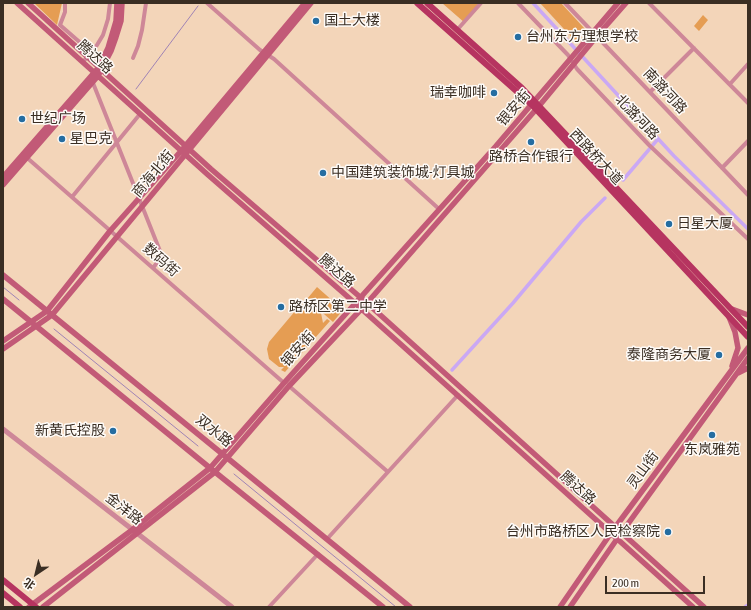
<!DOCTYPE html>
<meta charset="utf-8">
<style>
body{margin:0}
#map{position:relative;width:751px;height:610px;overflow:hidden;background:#f3d5b9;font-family:"Asap Condensed","Noto Sans SC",sans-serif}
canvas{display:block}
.frame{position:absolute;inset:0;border:4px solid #3a2e23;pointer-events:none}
.north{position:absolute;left:16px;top:554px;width:40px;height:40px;-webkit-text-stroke:3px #fefbf8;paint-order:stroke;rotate:215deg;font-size:11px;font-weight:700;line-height:16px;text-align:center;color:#3a2e23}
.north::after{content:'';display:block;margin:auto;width:14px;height:18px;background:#3a2e23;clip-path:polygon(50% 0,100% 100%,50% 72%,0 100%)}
.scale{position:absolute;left:605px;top:576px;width:100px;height:18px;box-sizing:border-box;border:2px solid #3a2e23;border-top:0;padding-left:5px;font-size:12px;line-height:14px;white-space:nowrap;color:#3a2e23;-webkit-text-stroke:3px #fefbf8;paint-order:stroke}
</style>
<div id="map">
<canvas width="751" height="610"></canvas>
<div class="frame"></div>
<div class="north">北</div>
<div class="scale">200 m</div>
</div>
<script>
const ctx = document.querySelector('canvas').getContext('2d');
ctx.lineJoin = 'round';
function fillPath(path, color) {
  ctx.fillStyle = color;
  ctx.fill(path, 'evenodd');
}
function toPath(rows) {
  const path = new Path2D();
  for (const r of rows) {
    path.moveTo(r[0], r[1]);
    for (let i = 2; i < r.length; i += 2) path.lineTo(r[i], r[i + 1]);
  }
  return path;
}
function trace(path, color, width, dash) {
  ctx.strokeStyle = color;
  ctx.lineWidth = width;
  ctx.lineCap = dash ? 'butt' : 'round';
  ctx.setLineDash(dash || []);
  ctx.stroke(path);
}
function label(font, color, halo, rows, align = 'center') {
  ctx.font = font + ' "Asap Condensed","Noto Sans SC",sans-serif';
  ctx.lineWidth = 3;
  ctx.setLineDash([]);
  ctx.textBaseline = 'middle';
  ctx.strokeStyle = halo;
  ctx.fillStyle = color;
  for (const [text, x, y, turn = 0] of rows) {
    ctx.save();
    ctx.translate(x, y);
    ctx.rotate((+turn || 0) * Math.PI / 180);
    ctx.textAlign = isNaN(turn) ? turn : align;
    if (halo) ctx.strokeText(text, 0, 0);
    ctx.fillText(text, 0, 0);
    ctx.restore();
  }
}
const green = toPath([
 [34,3,62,3,57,25],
 [442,3,482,3,465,23],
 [540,3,561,3,585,29,575,41],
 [703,15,708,20,699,31,694,26],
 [317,287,343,310,333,322,307,299],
 [308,306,313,307,321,313,323,323,327,319,330,321,285,372,281,370,284,367,279,367,269,359,267,349,269,342,296,310]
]);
const stream = toPath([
 [136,89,198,6],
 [3,287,19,300],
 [54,329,198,446],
 [234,474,396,607]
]);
const canal = toPath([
 [533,3,674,156,748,229],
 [623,180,658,139],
 [452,370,513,303,581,222,605,198],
 [745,607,748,605]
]);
const minor = toPath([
 [65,3,65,12,60,25,91,52],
 [207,3,260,50,274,59,439,209],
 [518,3,568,55,577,69,649,145,748,239],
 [565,3,748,195],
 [649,3,748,103],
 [457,30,481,3],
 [133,58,138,46,142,30,146,3],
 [83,62,97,45,103,35,108,19,110,3],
 [93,83,162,256,153,268],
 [730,84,748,64],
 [650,92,694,48],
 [25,156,284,383],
 [722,168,748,141],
 [72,197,140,114],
 [289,386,388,472],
 [327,539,458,395],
 [269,607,318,554]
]);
const tertiary = toPath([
 [3,429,232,607]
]);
const secondary = toPath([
 [17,3,207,174,356,304,693,607],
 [28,3,211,169,367,303,704,607],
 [3,177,99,67,108,48,116,21,117,3],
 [3,185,98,76,111,51,116,37,121,21,122,3],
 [3,275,410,607],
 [3,299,210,468,383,607],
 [732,309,748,315],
 [729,317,735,332,738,348,732,366],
 [3,341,47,311,110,231,181,151,305,3],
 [3,349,52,315,311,3],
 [738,373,748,368],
 [29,607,132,530,210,468,284,383,496,146,618,3],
 [43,607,215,472,289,386,367,303,539,106,597,36,626,3],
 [560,607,611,533,748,348],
 [570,607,617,539,748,358]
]);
const primary = toPath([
 [417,3,532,105,748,337],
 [427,3,522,88,748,327],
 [3,580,36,607],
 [3,593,20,607]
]);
const markers = [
 [316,21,4,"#256da1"],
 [518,37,4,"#256da1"],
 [494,93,4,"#256da1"],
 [22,119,4,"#256da1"],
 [62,139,4,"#256da1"],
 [531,142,4,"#256da1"],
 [323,173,4,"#256da1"],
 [669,224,4,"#256da1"],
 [281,307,4,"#256da1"],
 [719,355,4,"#256da1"],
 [113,431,4,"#256da1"],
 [712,435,4,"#256da1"],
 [668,532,4,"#256da1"]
];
const poiNames = [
 ["国土大楼",324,21],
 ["台州东方理想学校",526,37],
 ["瑞幸咖啡",486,93,"right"],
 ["世纪广场",30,119],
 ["星巴克",70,139],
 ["路桥合作银行",531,157,"center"],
 ["中国建筑装饰城-灯具城",331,173],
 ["日星大厦",677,224],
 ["路桥区第二中学",289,307],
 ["泰隆商务大厦",711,355,"right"],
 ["新黄氏控股",105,431,"right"],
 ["东岚雅苑",712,450,"center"],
 ["台州市路桥区人民检察院",660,532,"right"]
];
const streetNames = [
 ["腾达路",95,57,42],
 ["南潞河路",665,91,47],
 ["银安街",514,108,-49],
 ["北潞河路",637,117,46],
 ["西路桥大道",596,157,47],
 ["商海北街",153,174,-50],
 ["数码街",161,260,41],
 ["腾达路",337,271,41],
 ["银安街",298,349,-48],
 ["双水路",214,431,39],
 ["灵山街",643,470,-54],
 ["腾达路",578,488,42],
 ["金洋路",124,509,38]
];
fillPath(green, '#e59d53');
trace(stream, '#9f83b5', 1);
trace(canal, '#caa8f4', 3.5);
trace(minor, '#ce8798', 4);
trace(tertiary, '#ce8798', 5);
trace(secondary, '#c25a77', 5.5);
trace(primary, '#b63460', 6);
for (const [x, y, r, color] of markers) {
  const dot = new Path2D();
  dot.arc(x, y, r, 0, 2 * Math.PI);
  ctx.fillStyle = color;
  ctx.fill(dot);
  trace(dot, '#fefbf8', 1.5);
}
label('14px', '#3a2e23', '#fefbf8', poiNames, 'left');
label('14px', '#3a2e23', '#fefbf8', streetNames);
</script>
